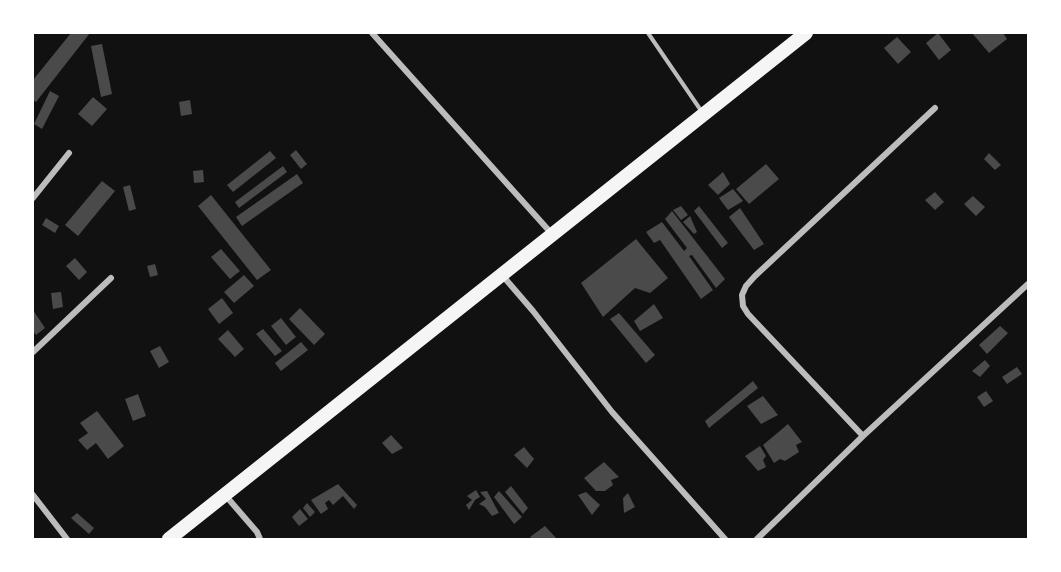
<!DOCTYPE html>
<style>
body{margin:0}
#map{position:relative;width:1061px;height:572px;overflow:hidden;background:#111;font-family:Jost,sans-serif}
canvas{display:block}
.frame{position:absolute;inset:0;border:34px solid #fff;pointer-events:none}
</style>
<div id="map">
<canvas width="1061" height="572"></canvas>
<div class="frame"></div>
</div>
<script>
const ctx = document.querySelector('canvas').getContext('2d');
ctx.lineJoin = 'round';
function fillPath(path, color) {
  ctx.fillStyle = color;
  ctx.fill(path, 'evenodd');
}
function toPath(rows) {
  const path = new Path2D();
  for (const r of rows) {
    path.moveTo(r[0], r[1]);
    for (let i = 2; i < r.length; i += 2) path.lineTo(r[i], r[i + 1]);
  }
  return path;
}
function trace(path, color, width, dash) {
  ctx.strokeStyle = color;
  ctx.lineWidth = width;
  ctx.lineCap = dash ? 'butt' : 'round';
  ctx.setLineDash(dash || []);
  ctx.stroke(path);
}
const building = toPath([
 [71,33,90,33,36,102,33,100,33,80],
 [938,33,951,50,939,60,926,43],
 [972,33,1003,33,1007,39,989,53],
 [897,37,911,52,898,64,884,48],
 [102,44,112,94,101,97,91,46],
 [50,91,59,96,42,129,34,124],
 [93,97,107,109,92,126,78,114],
 [190,100,192,114,181,116,179,102],
 [296,150,307,164,301,169,290,155],
 [270,151,276,158,233,192,227,185],
 [989,153,1001,165,995,170,984,159],
 [766,164,779,179,749,204,736,189],
 [283,166,287,172,239,208,235,202],
 [203,170,204,182,194,183,193,171],
 [723,172,730,184,718,195,708,185],
 [297,174,303,183,242,226,236,217],
 [102,181,115,191,78,236,65,225],
 [130,185,136,209,129,211,123,187],
 [733,189,743,201,728,210,719,198],
 [935,192,944,202,935,210,925,200],
 [211,195,271,270,257,280,198,206],
 [973,196,985,207,976,216,964,204],
 [681,206,688,215,681,220,673,210],
 [699,206,728,243,722,248,694,211],
 [740,208,764,244,754,250,729,217],
 [672,211,725,279,716,288,692,255,689,256,713,290,701,299,660,240,654,243,646,232,662,222,684,251,687,248,665,219],
 [690,216,697,232,694,234,683,222],
 [46,218,59,226,55,233,42,225],
 [636,239,668,278,650,293,635,288,603,317,581,283],
 [221,249,240,271,230,279,211,257],
 [75,258,87,272,79,280,66,266],
 [155,264,158,275,150,277,147,266],
 [244,275,254,286,234,303,224,292],
 [61,292,63,307,53,309,51,293],
 [222,298,233,313,219,324,208,309],
 [654,304,663,318,640,331,634,321],
 [300,308,325,334,314,345,289,319],
 [33,310,45,328,36,335,33,331],
 [619,313,655,355,646,363,610,319],
 [281,318,296,337,286,345,271,326],
 [1000,326,1008,333,987,354,979,345],
 [263,329,282,351,275,356,256,334],
 [228,330,244,349,235,357,218,339],
 [301,342,308,350,281,371,275,363],
 [160,346,169,362,159,368,150,351],
 [985,360,990,366,980,377,972,371],
 [1017,367,1022,374,1007,384,1002,377],
 [753,381,758,388,709,428,705,421],
 [986,391,993,401,984,407,977,397],
 [138,394,146,416,133,421,125,399],
 [763,396,778,415,761,424,747,406],
 [97,411,124,446,108,459,96,443,87,450,78,440,88,433,80,423],
 [788,424,802,442,796,445,799,452,785,461,780,459,774,463,763,445],
 [391,435,403,448,392,454,382,443],
 [760,446,766,456,763,460,766,467,758,471,745,456],
 [524,447,534,459,527,468,514,455],
 [604,462,619,477,611,480,613,485,605,491,596,491,584,478],
 [338,484,357,505,354,509,343,496,333,505,329,500,325,503,328,509,321,514,311,500],
 [511,486,528,508,523,514,505,492],
 [476,490,480,497,475,500,469,510,466,505,472,500,467,496],
 [487,491,499,513,492,516,485,507,479,504,486,499,480,492],
 [499,491,522,517,514,524,494,497],
 [586,492,600,505,592,515,578,495],
 [628,493,635,507,624,513,623,498],
 [307,503,315,512,310,517,303,508],
 [300,509,308,519,299,526,292,517],
 [77,513,94,528,89,534,71,518],
 [545,526,557,539,532,539,530,537]
]);
const service = toPath([
 [648,33,702,112]
]);
const minor = toPath([
 [372,33,552,234],
 [33,198,69,153],
 [502,275,533,311,612,412,725,539],
 [33,352,111,278],
 [863,436,748,314,743,306,742,295,746,286,755,276,935,108],
 [33,495,67,539],
 [225,495,257,532,260,539],
 [757,539,863,436,1028,284]
]);
const trunk = toPath([
 [169,539,806,33]
]);
fillPath(building, '#4a4a4a');
trace(service, '#bcbcbc', 4);
trace(minor, '#bcbcbc', 6);
trace(trunk, '#f5f5f5', 14);
</script>
